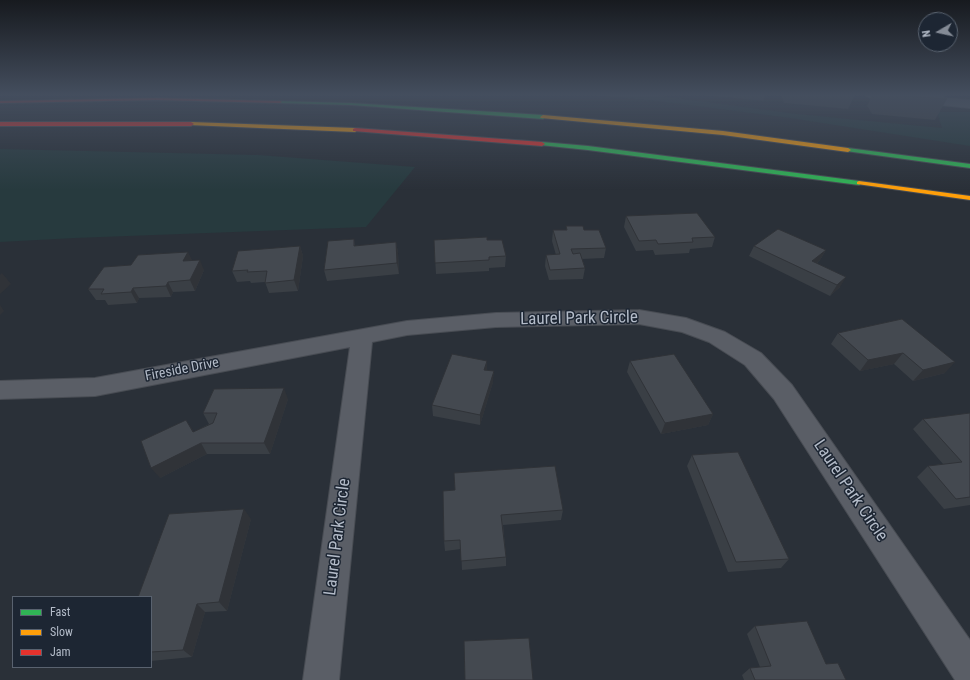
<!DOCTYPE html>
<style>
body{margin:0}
#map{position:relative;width:970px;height:680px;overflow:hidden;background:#2a3038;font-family:"Roboto Condensed",sans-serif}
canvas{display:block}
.legend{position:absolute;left:12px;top:596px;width:140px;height:72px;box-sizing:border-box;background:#1d2633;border:1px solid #59626f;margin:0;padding:5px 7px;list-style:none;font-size:12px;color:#b4bcc9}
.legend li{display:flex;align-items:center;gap:8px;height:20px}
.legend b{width:20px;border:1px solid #59626f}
.north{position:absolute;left:918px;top:12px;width:40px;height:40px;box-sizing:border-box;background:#1d2633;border:1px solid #59626f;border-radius:50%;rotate:261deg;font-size:11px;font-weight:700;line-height:16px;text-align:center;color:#b4bcc9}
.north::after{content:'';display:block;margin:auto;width:14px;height:18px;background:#848b96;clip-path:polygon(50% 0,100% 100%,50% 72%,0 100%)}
</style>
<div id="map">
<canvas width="970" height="680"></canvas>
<ul class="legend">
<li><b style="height:5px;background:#30b455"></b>Fast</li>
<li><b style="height:5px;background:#ff9f0a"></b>Slow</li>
<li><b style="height:5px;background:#e5322d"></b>Jam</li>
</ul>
<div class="north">N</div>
</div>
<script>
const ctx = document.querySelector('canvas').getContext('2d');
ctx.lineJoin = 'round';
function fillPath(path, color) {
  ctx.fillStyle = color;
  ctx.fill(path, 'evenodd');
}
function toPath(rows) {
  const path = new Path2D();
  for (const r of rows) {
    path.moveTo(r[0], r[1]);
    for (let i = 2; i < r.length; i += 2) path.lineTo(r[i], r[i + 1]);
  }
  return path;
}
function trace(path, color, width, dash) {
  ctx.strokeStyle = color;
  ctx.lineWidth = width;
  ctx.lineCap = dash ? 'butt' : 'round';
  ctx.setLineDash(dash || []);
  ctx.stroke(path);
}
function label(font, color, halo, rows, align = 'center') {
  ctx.font = font + ' "Roboto Condensed",sans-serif';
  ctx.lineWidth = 3;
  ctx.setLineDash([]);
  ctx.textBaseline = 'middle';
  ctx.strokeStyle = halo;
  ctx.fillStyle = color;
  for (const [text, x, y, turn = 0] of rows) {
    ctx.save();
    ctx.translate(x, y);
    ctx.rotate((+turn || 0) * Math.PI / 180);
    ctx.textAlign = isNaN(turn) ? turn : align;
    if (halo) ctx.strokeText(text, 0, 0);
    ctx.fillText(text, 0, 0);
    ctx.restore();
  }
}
const green = toPath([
 [595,95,653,95,797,114,942,128,937,112,970,112,970,146,790,118,665,102],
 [0,149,258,155,415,167,366,227,75,238,0,242]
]);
const street = toPath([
 [865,95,904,95,970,100,970,108,871,98,865,95],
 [639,310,686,318,725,332,761,353,792,385,970,640,970,680,955,680,774,399,745,365,709,342,682,332,639,324,496,327,407,335,372,342,339,680,303,680,350,347,95,396,0,399,0,381,95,378,407,321,496,313,639,310]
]);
const fast = toPath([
 [278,101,351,103,543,115,546,117,543,119,351,105,280,103,278,103,278,101],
 [542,142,588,146,859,181,862,183,859,185,588,150,540,145,539,144,542,142],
 [848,148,970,164,970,168,846,151,845,150,848,148]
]);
const slow = toPath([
 [543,115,723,131,848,148,851,150,848,152,723,135,541,118,540,117,543,115],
 [191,122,355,128,358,130,355,132,189,125,188,124,191,122],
 [859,181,970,196,970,200,857,184,857,182,859,181]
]);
const jam = toPath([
 [156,98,280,101,282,102,280,103,156,100,0,103,0,101,156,98],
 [0,122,191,122,194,124,191,126,0,126,0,122],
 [355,128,542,142,545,144,542,146,353,131,353,129,355,128]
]);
const wall = toPath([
 [704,95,765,95,763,101],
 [781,95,855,95,848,109,784,103],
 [872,95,942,95,947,99,935,120,872,114,867,106],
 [626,216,715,237,712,247,690,249,689,253,655,255,653,250,636,251,624,227],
 [566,226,584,230,606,248,604,258,582,259,585,268,583,279,549,280,545,266,546,255,556,255,552,241,553,230,566,230],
 [354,239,355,246,396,242,398,253,399,274,327,281,324,270],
 [434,240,487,240,506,256,505,267,489,268,489,271,436,274],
 [300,246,303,256,298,291,269,293,265,282,251,283,250,281,237,282,232,271],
 [754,246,826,250,820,260,817,263,840,287,830,296,749,256],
 [192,260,204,270,195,291,173,292,171,297,139,298,137,303,108,305,105,300,96,300,88,289,131,265],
 [902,319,945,373,913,381,894,364,860,371,831,344,838,333],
 [487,361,487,370,493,382,480,425,433,416,432,405],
 [630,361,713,414,708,425,661,434,627,372],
 [288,399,270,454,207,454,160,478,194,432,209,424,203,413],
 [970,413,970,505,944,509,917,477,928,466,943,464,913,429,923,419],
 [692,455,789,559,781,568,728,572,687,466],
 [443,491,563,510,561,520,503,525,506,557,506,566,462,570,461,549,445,551,444,541],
 [251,519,227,611,205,612,192,657,151,661,151,597],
 [755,626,826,664,846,680,744,680,742,675,750,668,760,667,747,634]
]);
const shadedWall = toPath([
 [396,242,398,253,399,274,397,263],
 [300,246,303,256,298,291,294,280],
 [826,250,820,260,807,272,812,261],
 [188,252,193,262,183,261],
 [200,260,204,270,195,291,190,280],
 [2,273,11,284,0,294,0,275],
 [846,277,840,287,830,296,837,285],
 [168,282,173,292,171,297,166,286],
 [133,288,139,298,137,303,131,292],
 [0,305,4,311,0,315],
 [903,353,894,364,860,371,868,360],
 [487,361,487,372,484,370],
 [955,362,945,373,913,381,923,370],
 [494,371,493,382,480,425,480,415],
 [284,388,288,399,270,454,264,443],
 [713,414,708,425,661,434,665,423],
 [186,420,193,430,199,443,193,432],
 [201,443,207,454,160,478,151,468],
 [244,509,251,519,227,611,219,602],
 [197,604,205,612,192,657,183,650]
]);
const building = toPath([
 [890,95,942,95,947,99,890,95],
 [697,213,715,237,692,238,693,242,658,244,656,240,639,241,626,216,697,213],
 [566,226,583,226,584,230,599,230,606,248,571,249,573,254,580,253,585,268,550,270,546,255,560,254,553,230,567,230,566,226],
 [778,229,826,250,812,261,846,277,837,285,754,246,778,229],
 [487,237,487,240,502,240,506,256,489,257,489,260,435,263,434,240,487,237],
 [354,239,354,246,396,242,397,263,324,270,328,241,354,239],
 [300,246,294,280,265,283,267,271,247,272,248,270,232,271,238,251,300,246],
 [188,252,183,261,200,260,190,280,168,282,166,286,133,288,131,292,101,294,104,289,88,289,104,267,131,265,138,255,188,252],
 [902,319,955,362,923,370,903,353,868,360,838,333,902,319],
 [452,354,487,361,484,370,494,371,480,415,432,405,452,354],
 [674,354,713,414,665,423,630,361,674,354],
 [284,388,264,443,201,443,151,468,141,441,186,420,193,432,213,423,217,413,203,413,214,389,284,388],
 [970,413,970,497,956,499,928,466,962,462,923,419,970,413],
 [738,452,789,559,736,562,692,455,738,452],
 [555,466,563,510,501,515,506,557,461,561,460,540,444,541,443,491,455,490,454,473,555,466],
 [244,509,219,602,197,604,183,650,151,652,151,597,138,597,169,514,244,509],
 [807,621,826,664,838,663,846,680,755,680,750,668,771,666,755,626,807,621],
 [529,638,533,680,465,680,464,641,529,638]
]);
const streetNames = [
 ["Fireside Drive",182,370,-11]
];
const nearStreetnames = [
 ["Laurel Park Circle",579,319,-1],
 ["Laurel Park Circle",850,491,56],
 ["Laurel Park Circle",338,537,-83]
];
fillPath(green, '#273a3e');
trace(street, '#484c53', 2);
trace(fast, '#474c53', 2);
trace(slow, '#474c53', 2);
trace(jam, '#474c53', 2);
fillPath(street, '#5a5e66');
fillPath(fast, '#30b455');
fillPath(slow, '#ff9f0a');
fillPath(jam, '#e5322d');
fillPath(wall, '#3a3f45');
fillPath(shadedWall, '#303338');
fillPath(building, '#444950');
trace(building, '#303338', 1);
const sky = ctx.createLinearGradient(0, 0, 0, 190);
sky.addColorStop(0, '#171a1f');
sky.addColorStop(0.5, '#444e5e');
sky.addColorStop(1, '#444e5e00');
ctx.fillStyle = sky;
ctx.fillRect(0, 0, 970, 190);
label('14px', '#b4bcc9', '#1d2633', streetNames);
label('17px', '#b4bcc9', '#1d2633', nearStreetnames);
</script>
